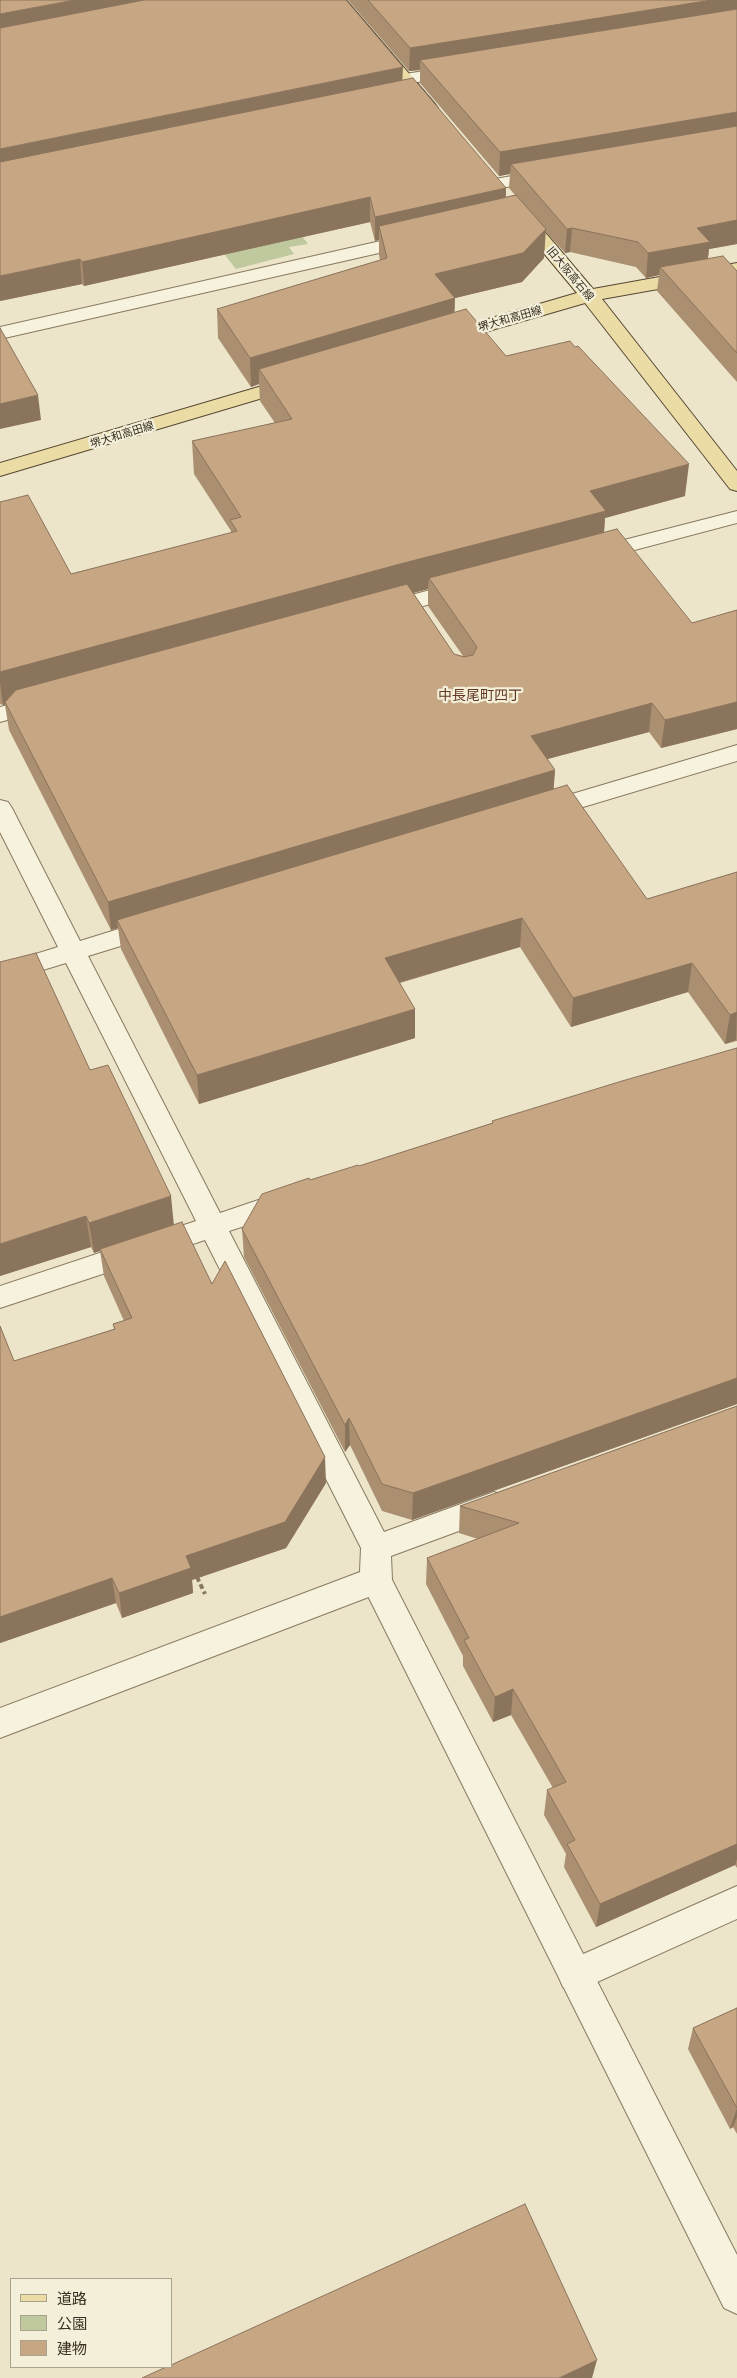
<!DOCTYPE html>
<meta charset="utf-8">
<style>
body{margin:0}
#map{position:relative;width:737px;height:2378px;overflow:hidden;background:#ece5ca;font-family:"Roboto Serif","Noto Sans JP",serif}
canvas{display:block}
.legend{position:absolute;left:10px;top:2278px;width:162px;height:90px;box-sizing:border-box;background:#f3efd9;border:1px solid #a9a290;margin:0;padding:6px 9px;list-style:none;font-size:15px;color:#392f22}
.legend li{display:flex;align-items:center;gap:10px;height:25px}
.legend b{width:25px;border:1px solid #a9a290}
</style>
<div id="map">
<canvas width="737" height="2378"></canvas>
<ul class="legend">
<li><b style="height:6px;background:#ebdca6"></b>道路</li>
<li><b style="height:14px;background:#c0c99e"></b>公園</li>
<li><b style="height:14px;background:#c6a683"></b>建物</li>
</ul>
</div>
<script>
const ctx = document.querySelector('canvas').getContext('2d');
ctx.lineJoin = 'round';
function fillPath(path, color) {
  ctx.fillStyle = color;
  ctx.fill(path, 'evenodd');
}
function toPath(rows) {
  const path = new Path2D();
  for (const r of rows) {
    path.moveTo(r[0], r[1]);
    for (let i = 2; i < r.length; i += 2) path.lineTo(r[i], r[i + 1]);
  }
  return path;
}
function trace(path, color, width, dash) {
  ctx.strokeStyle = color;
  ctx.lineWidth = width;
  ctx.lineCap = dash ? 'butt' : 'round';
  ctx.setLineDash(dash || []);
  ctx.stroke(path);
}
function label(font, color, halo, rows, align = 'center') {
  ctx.font = font + ' "Roboto Serif","Noto Sans JP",serif';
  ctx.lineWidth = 4.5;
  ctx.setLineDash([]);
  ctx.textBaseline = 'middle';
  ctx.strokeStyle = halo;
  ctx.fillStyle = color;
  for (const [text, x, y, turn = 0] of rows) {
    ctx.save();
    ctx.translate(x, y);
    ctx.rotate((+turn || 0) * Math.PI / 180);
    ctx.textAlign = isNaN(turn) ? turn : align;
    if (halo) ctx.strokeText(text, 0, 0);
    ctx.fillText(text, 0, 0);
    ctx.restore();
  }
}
const green = toPath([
 [190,211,298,231,308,244,289,247,294,254,236,269]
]);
const pathFar1 = toPath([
 [196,1575,197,1578]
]);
const path = toPath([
 [197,1577,205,1594]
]);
const minor = toPath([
 [457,66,463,67,465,71,463,75,405,84,399,83,397,79,399,75,405,74,457,66],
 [546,170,552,171,555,175,552,179,495,189,489,188,486,184,489,180,495,179,546,170],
 [416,233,423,235,425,239,423,243,0,339,0,327,416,233],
 [737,511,737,523,593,561,585,560,582,555,585,550,737,511],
 [464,581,472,583,475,588,472,593,382,617,374,615,371,610,374,605,464,581],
 [42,696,50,698,53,703,50,708,0,722,0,707,42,696],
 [737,745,737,761,543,819,535,817,531,811,535,805,737,745],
 [0,800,8,802,12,808,80,941,154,918,163,921,167,927,163,933,88,956,220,1213,288,1190,298,1193,302,1201,298,1209,229,1231,384,1532,494,1492,505,1496,509,1505,505,1514,391,1556,392,1580,387,1590,0,1738,0,1708,360,1572,361,1548,205,1240,0,1308,0,1286,196,1221,66,963,0,983,0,965,58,947,0,832,0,800],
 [737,1886,737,1919,575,1992,563,1987,558,1975,563,1963,737,1886]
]);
const tertiary = toPath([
 [376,1566,387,1570,737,2255,737,2314,724,2308,360,1580,365,1570,376,1566]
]);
const primary = toPath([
 [329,0,346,0,435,104,438,108,435,112,423,112,329,0],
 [521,210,527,211,593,289,737,263,737,275,602,299,737,471,737,491,730,489,585,303,454,341,447,343,440,341,437,337,440,333,577,293,512,215,515,211,521,210],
 [296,376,303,378,306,382,303,386,0,476,0,463,296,376]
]);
const wall = toPath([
 [348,0,737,0,737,244,709,249,708,258,737,271,737,382,657,291,659,275,646,278,636,267,570,252,565,253,545,231,544,258,522,282,455,298,454,312,506,356,685,496,605,518,604,533,692,623,737,610,737,729,661,748,649,732,547,759,555,770,553,789,647,899,737,872,737,1041,725,1044,688,992,571,1027,520,947,400,983,415,1038,199,1104,121,949,118,928,111,930,9,730,5,705,3,705,0,704,0,502,71,574,231,533,231,531,194,474,192,441,275,423,260,401,259,384,251,387,218,338,217,309,380,260,379,255,379,240,375,241,370,222,84,286,82,284,0,301,403,81,506,188,506,197,515,195,509,188,510,174,499,176,420,83,420,70,409,71],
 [428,589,428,606,463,656,454,654,413,593],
 [737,1048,737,1404,412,1520,382,1511,350,1445,345,1452,244,1257,242,1229,310,1180,359,1166,492,1123,492,1121],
 [90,1070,174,1224,212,1284,326,1483,286,1548,192,1580,193,1593,122,1618,116,1603,0,1643,0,1326,14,1361,114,1329,113,1324,124,1321,104,1276,100,1251,94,1253,91,1247,0,1276],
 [737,1406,737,1868,735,1865,596,1927,564,1867,566,1854,544,1815,547,1790,553,1788,511,1715,493,1722,463,1666,463,1656,426,1584,427,1558,478,1539,459,1533,460,1506],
 [737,2008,737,2134,733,2127,730,2129,688,2049,693,2028]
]);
const shadedWall = toPath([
 [75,0,196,0,0,38,0,14],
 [712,0,737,0,737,19,420,60,420,70,409,71,410,48],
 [403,67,402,90,0,173,0,149],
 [737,112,737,136,511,164,510,174,499,176,500,152],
 [506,188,505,212,379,226,379,240,375,241,375,217],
 [370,197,370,222,84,286,82,262],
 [737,220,737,244,709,249,707,266,660,267,659,275,646,278,648,253,697,228],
 [572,228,570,252,565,253,567,229],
 [546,229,544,258,522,282,455,298,454,327,259,369,259,384,251,387,250,358,435,274],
 [80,259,82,284,0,301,0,276],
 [38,395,41,420,0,429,0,404],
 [689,464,685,496,605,518,603,544,429,578,428,589,5,702,5,705,3,705,0,683,0,672,590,491],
 [737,702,737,729,661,748,665,720],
 [652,703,649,732,529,764,531,736],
 [555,770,553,798,117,920,118,928,111,930,108,902],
 [522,918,520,947,384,987,385,958],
 [692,963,688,992,571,1027,573,998],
 [415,1009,415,1038,199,1104,197,1075],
 [737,1012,736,1040,725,1044,730,1015],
 [171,1196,174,1226,100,1249,100,1251,94,1253,89,1223],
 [86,1216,91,1247,0,1276,0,1244],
 [737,1378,737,1404,412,1520,413,1493],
 [349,1418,350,1445,345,1452,345,1425],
 [325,1457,326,1483,286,1548,192,1580,193,1593,122,1618,119,1593,186,1556],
 [112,1578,116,1603,0,1643,0,1617],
 [513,1689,511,1715,493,1722,495,1697],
 [737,1844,737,1859,735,1865,596,1927,600,1904],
 [737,2108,737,2117,733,2127,730,2129],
 [597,2360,592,2378,559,2378]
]);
const building = toPath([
 [0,0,75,0,0,14,0,0],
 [144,0,346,0,403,67,0,149,0,28,144,0],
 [368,0,712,0,410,48,368,0],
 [737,9,737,112,500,152,420,60,737,9],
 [413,78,506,188,375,217,370,197,82,262,80,259,0,276,0,162,413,78],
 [737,126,737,220,697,228,710,242,648,253,638,242,572,228,567,229,511,164,737,126],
 [516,195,546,229,523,253,435,274,455,298,250,358,217,309,387,258,379,226,516,195],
 [723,256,737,271,737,353,660,267,723,256],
 [466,309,506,356,570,341,575,347,578,346,689,464,590,491,606,511,404,563,0,672,0,502,28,495,71,574,237,531,230,520,241,517,192,441,292,419,259,369,466,309],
 [0,328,38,395,0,404,0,328],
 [617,529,692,623,737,610,737,702,665,720,652,703,531,736,555,770,108,902,5,702,16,690,407,584,454,654,464,657,473,655,477,647,429,578,617,529],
 [567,785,647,899,737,872,737,1012,730,1015,692,963,573,998,522,918,385,958,415,1009,197,1075,117,920,567,785],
 [36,953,90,1070,108,1065,171,1196,89,1223,86,1216,0,1244,0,962,36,953],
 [737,1048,737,1378,413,1493,382,1484,349,1418,345,1425,242,1229,262,1194,309,1178,310,1180,358,1165,359,1166,493,1123,492,1121,622,1081,737,1048],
 [182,1222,212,1284,225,1261,325,1457,285,1522,186,1556,191,1568,119,1593,112,1578,0,1617,0,1326,14,1361,115,1329,113,1324,132,1318,100,1249,182,1222],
 [737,1406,737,1844,600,1904,567,1844,575,1840,547,1790,566,1782,513,1689,495,1697,464,1640,469,1638,427,1558,519,1523,460,1506,737,1406],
 [737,2008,737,2108,693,2028,737,2008],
 [525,2204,597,2360,559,2378,142,2378,166,2367,171,2367,171,2365,525,2204]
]);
const farStreetnames = [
 ["旧大阪高石線",570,274,50],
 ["堺大和高田線",510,319,-16],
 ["堺大和高田線",122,435,-17]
];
const neighbourhoodNames = [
 ["中長尾町四丁",480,696]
];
fillPath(green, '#c0c99e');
trace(minor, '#877960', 2);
trace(tertiary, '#877960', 2);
trace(primary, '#554733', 2);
trace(pathFar1, '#877960', 3, [4, 2.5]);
trace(path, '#877960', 4, [5, 3]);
fillPath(minor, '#f7f2dd');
fillPath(tertiary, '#f7f2dd');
fillPath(primary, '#ebdca6');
fillPath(wall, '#aa8f71');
fillPath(shadedWall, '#8b745c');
fillPath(building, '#c6a683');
trace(building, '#8b745c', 1);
label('11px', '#392f22', '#f3efd9', farStreetnames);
label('14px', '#623825', '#f3efd9', neighbourhoodNames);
</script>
